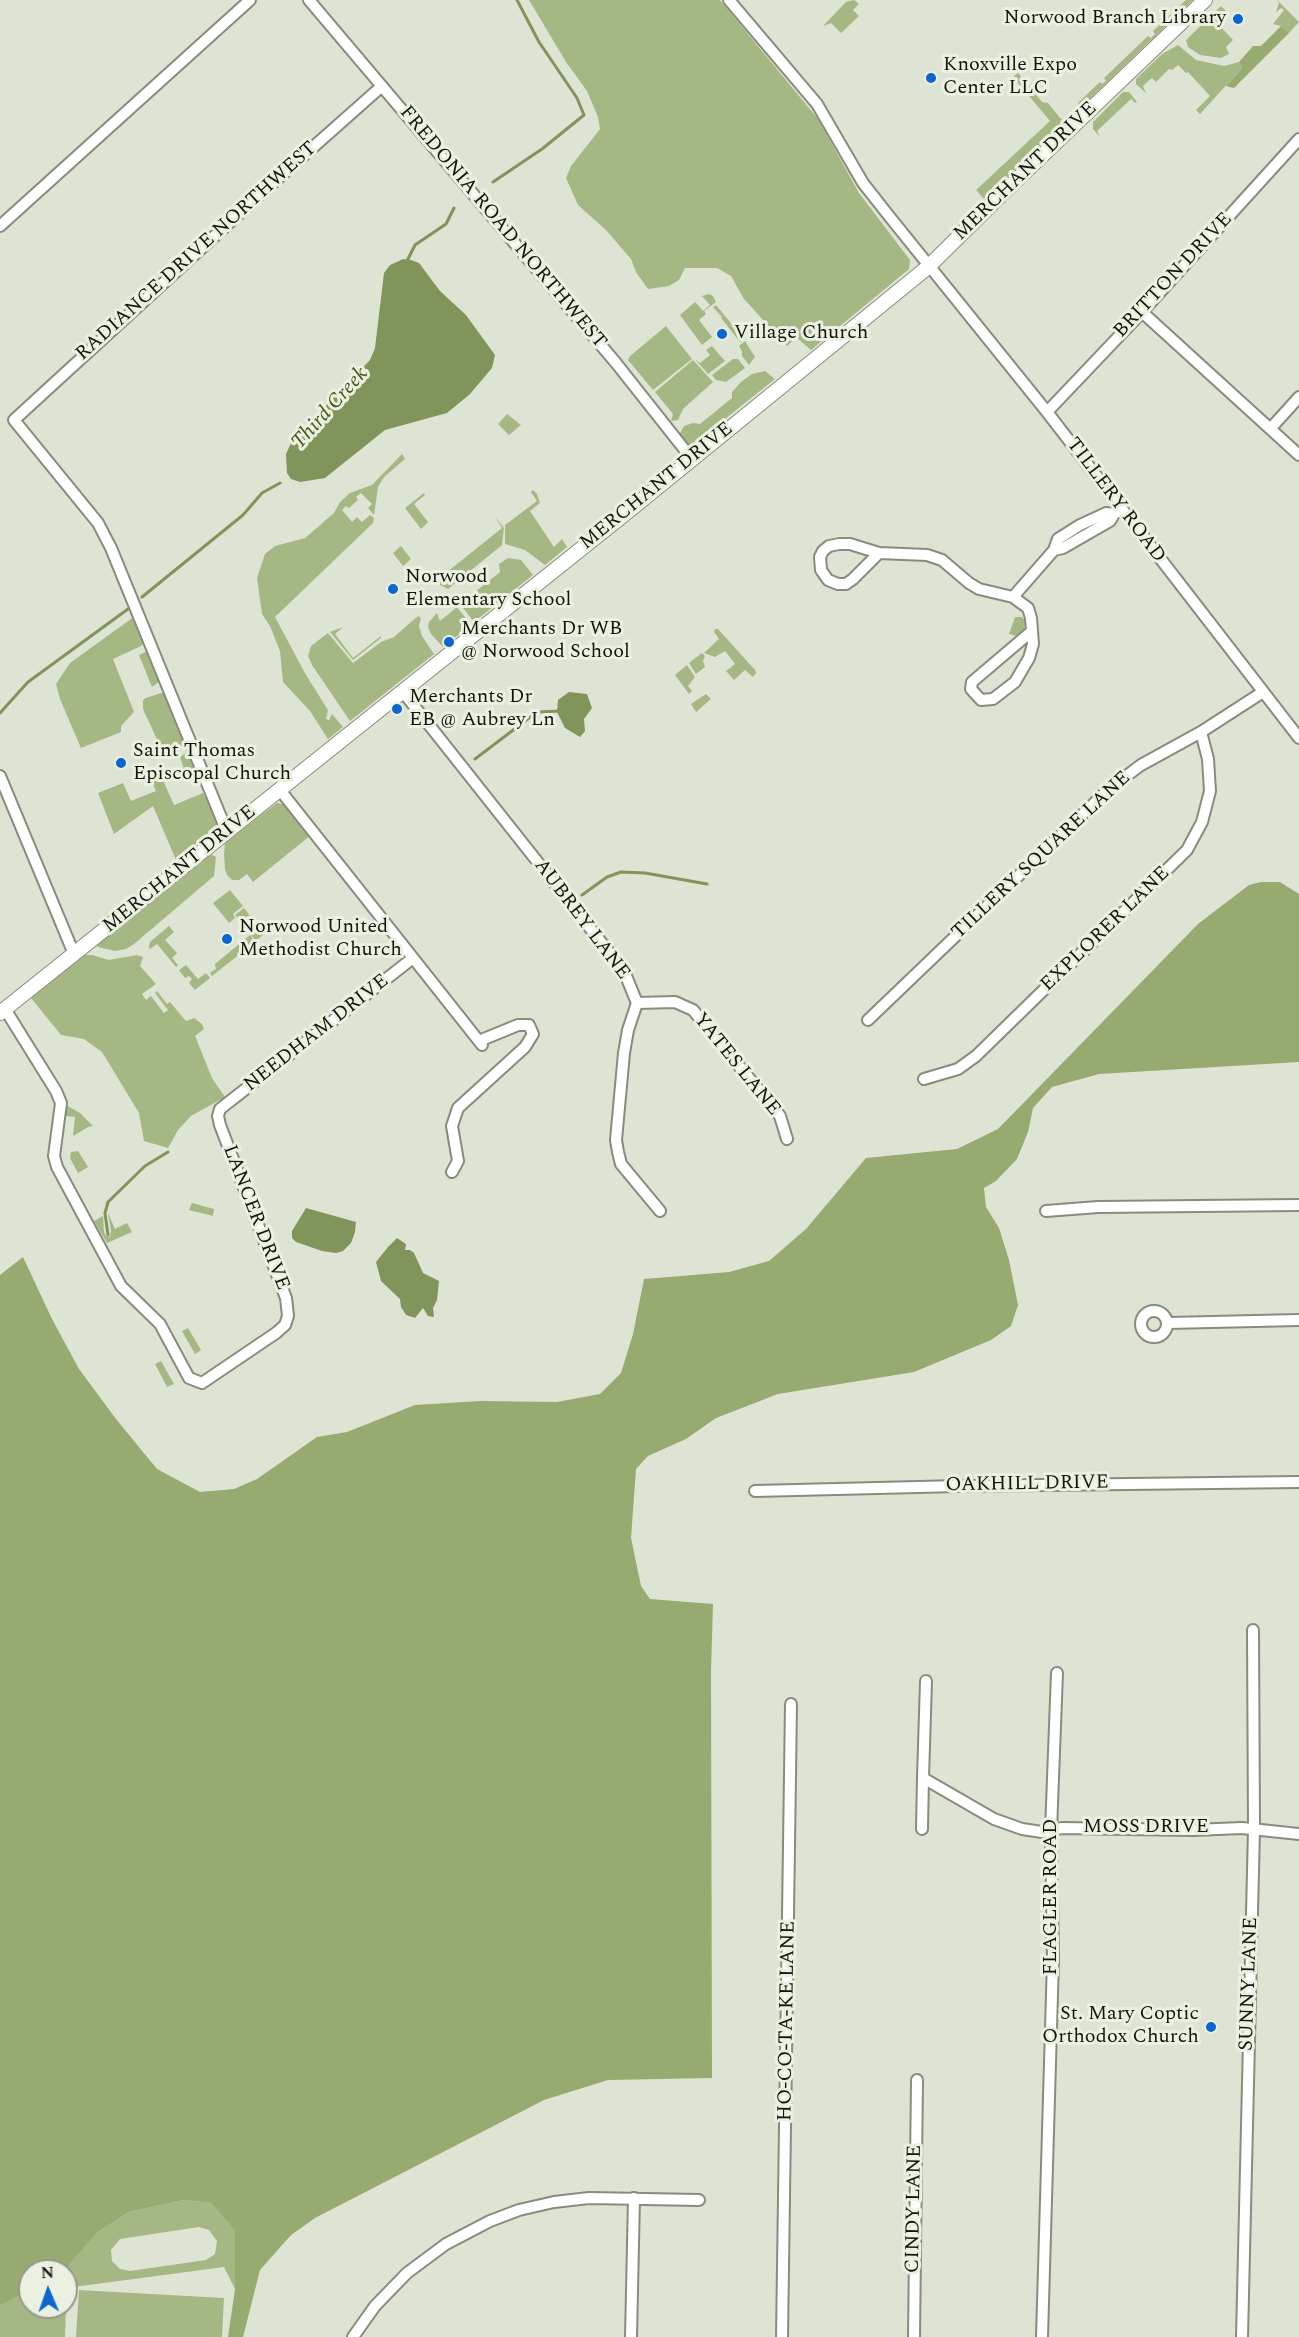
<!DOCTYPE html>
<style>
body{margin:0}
#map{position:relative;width:1299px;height:2337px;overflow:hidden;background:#dee4d3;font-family:Spectral,serif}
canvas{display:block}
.north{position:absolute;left:18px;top:2259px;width:60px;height:60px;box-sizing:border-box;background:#ebf1e0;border:2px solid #95998c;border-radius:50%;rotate:358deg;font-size:16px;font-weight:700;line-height:24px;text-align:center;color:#13150f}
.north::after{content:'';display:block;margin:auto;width:21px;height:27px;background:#0d65cf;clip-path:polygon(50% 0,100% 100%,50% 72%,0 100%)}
</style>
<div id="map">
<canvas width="1299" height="2337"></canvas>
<div class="north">N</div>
</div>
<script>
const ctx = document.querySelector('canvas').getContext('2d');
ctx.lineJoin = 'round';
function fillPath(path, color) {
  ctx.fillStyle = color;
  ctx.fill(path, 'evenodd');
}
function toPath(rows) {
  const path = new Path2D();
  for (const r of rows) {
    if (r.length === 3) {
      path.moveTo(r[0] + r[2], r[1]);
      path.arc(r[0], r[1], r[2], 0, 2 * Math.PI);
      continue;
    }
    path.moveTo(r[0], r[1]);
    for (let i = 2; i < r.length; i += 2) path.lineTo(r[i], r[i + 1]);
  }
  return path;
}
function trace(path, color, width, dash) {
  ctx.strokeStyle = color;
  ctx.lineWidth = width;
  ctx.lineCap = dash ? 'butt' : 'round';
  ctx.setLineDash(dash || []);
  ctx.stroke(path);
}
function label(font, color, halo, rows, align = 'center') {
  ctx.font = font + ' Spectral,serif';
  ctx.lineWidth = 6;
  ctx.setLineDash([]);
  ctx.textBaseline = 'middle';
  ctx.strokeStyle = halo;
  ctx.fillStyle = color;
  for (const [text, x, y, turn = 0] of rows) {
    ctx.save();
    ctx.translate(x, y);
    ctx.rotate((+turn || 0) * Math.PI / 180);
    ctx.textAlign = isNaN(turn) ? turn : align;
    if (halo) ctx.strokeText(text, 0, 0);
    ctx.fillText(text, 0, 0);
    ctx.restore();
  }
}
const green = toPath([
 [529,0,720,0,818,119,859,193,910,260,909,269,811,350,796,337,787,346,744,299,731,276,717,268,685,268,679,280,669,286,648,289,636,272,631,259,606,230,578,205,566,178,571,166,600,129,598,117,587,91,566,62],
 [854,0,859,4,853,10,859,16,841,33,831,23,823,26,846,2],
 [1186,0,1193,0,1080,108,1078,103,1082,99,1100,82,1102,84,1106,81,1104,78,1148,36,1151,38,1155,34,1153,31],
 [1277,0,1299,22,1289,33,1281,26,1273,24,1284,10,1281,8,1276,12,1279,3],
 [1221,6,1228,13,1218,24,1233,40,1226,47,1229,54,1221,58,1200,55,1188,47,1186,40],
 [1178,45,1196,60,1224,66,1239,62,1242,68,1200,114,1196,110,1210,96,1188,72,1186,73,1178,65,1172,70,1169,69,1156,82,1152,78,1147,82,1143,86,1146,93,1136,84,1136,79,1162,54],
 [1018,73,1042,102,1048,103,1061,119,1068,120,984,199,976,190,1050,121,1013,77],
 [1123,92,1129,92,1137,102,1135,103,1131,99,1097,131,1100,137,1093,129,1093,122],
 [709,294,713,296,716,302,704,311,706,314,699,320,712,337,702,345,680,315,695,302,703,311,710,305,702,296],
 [716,305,744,339,740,342,721,318,722,317,713,307],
 [666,326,692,359,653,390,628,360,630,356],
 [745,341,755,357,749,365,742,356,742,351,739,346],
 [712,346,725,361,708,374,695,359,700,363,710,355,706,350],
 [733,359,738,359,745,368,726,382,716,380,712,375],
 [693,360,713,382,683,409,678,420,671,421,673,414,655,392],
 [765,371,775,379,691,446,687,444,679,435,684,426,693,423,700,424,732,398,732,392,741,382,752,374],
 [507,414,521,425,509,435,498,424],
 [402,454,405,459,384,477,378,487,374,515,368,508,372,504,361,493,356,497,358,500,349,508,346,506,342,510,352,522,357,517,362,522,370,515,374,518,373,523,275,617,306,675,328,710,326,719,329,720,332,714,343,727,328,739,310,711,283,682,280,651,270,626,262,614,257,578,265,554,275,546,305,538,334,513,340,502,350,493,372,485],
 [533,490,537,494,540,503,530,511,554,547,562,539,567,547,545,565,525,550,505,544,505,525,537,501,531,492],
 [424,493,425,495,414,504,428,522,421,529,405,508],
 [495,517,504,528,502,545,448,589,440,585,441,577,502,528],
 [401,546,411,559,403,566,393,553],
 [508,558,521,560,533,575,474,622,460,604,500,572,499,564],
 [457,607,471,625,443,647,431,634,428,627,429,622,437,613,440,621],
 [135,616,145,642,141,646,113,659,134,712,121,726,121,732,81,748,60,699,56,684,70,663],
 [418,616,421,618,419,626,422,636,434,654,350,721,312,665,308,656,311,646,328,633,353,663,381,642,394,637],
 [1015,617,1022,617,1025,621,1024,635,1021,637,1009,634],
 [343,627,335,634,353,658,381,636,381,638,353,660,330,632],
 [715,629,718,629,755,670,756,673,753,677,745,670,734,680,726,671,735,664,725,651,715,657,704,653,719,639,714,632],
 [145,652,149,653,160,681,152,687,139,655],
 [702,653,705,656,703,661,705,667,696,674,689,663],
 [687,665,695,677,688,686,692,691,689,694,675,675],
 [161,693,165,693,185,742,182,746,168,750,160,746,143,709,143,700,146,698],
 [706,694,711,699,696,712,691,704],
 [187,752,189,754,201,782,200,783,193,782,187,777,180,757],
 [159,771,174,805,203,793,217,823,214,830,176,860,153,806,114,834,98,793,123,783,131,801,156,791,151,780,148,781,147,776],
 [277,803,287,805,311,835,253,882,247,874,239,880,232,880,227,875,225,869,224,855,225,842],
 [211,854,216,857,214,876,134,944,126,949,115,951,98,947,97,945],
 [230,890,243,906,233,914,235,918,229,923,213,903],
 [244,908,264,934,256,941,235,915],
 [169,926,174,932,165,940,177,953,172,958,178,965,176,967,157,944,150,949,149,948,150,942],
 [250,935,255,942,212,976,210,973,216,969,215,964],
 [84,955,92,955,109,960,137,955,143,957,140,966,156,984,142,994,146,1000,151,996,164,1013,168,1010,155,993,157,991,167,1004,170,1002,186,1021,194,1018,202,1024,204,1029,195,1036,212,1078,225,1097,191,1116,178,1130,168,1148,144,1141,139,1113,102,1052,84,1039,61,1035,31,998],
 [186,965,198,979,206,973,210,978,195,990,189,983,192,979,189,976,185,978,179,970],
 [66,1105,80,1113,93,1126,88,1127,73,1136,75,1117,66,1116],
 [78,1151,88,1167,78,1173,70,1158,71,1152],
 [192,1203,214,1209,213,1216,189,1210],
 [108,1213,115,1229,127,1223,132,1232,107,1243,94,1221,103,1216,104,1232,106,1236,110,1237,111,1230],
 [188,1328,201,1350,195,1354,182,1331],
 [161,1361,174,1384,167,1387,155,1364],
 [184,2200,211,2203,235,2231,235,2289,224,2267,66,2288,66,2271,64,2271,98,2232,129,2212],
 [199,2227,209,2230,217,2241,215,2254,206,2260,130,2271,120,2269,112,2261,111,2250,120,2239],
 [30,2290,30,2307,66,2307,66,2303,66,2305,65,2337,0,2337,0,2306],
 [79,2290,224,2298,222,2337,76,2337]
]);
const forest = toPath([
 [1281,26,1289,33,1234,88,1226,86,1242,68,1239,62,1253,46,1261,46],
 [1261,882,1280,882,1299,894,1299,1062,1099,1074,1052,1087,1033,1108,1028,1132,1017,1159,996,1181,984,1188,986,1207,999,1228,1009,1260,1018,1305,1011,1326,991,1340,914,1372,778,1394,716,1418,686,1439,648,1456,636,1469,631,1538,641,1586,650,1599,713,1604,711,1671,712,2078,608,2080,544,2100,315,2218,291,2235,260,2270,243,2337,228,2337,235,2289,235,2231,211,2203,184,2200,129,2212,98,2232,64,2271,30,2271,30,2290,0,2306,0,1275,23,1257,52,1319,79,1369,116,1419,157,1469,200,1492,234,1489,257,1479,317,1437,347,1432,415,1405,480,1401,557,1402,600,1394,621,1373,633,1334,644,1279,729,1272,769,1261,806,1229,866,1158,957,1149,998,1129,1198,924,1249,885]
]);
const water = toPath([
 [403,259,411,260,419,263,440,291,466,315,495,355,492,368,470,394,447,413,385,430,325,478,300,482,291,479,287,473,286,454,292,441,370,360,375,348,384,273,390,265],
 [569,692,587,694,592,708,584,719,585,731,580,737,565,728,557,712,558,700],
 [306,1208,356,1222,355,1232,351,1243,343,1251,336,1253,322,1251,296,1242,292,1238,292,1231],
 [397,1238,406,1244,405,1250,410,1250,414,1253,423,1273,439,1281,437,1300,433,1308,434,1317,428,1316,423,1308,415,1318,406,1315,401,1307,400,1299,381,1281,376,1262,388,1247]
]);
const stream = toPath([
 [493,182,542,149,584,115,577,98,539,42,517,0],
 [407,261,415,245,446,224,454,208],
 [142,597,243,515,262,493,280,483],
 [0,713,28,682,128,609],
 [475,759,537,712,560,711],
 [582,895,607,877,621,872,645,873,707,884],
 [108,1235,105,1213,108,1202,145,1166,168,1152]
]);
const minor = toPath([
 [309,0,616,363,692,459],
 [729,0,817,104,863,183,889,216,1047,412,1299,738],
 [0,226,250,0],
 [1142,312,1299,455],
 [1047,412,1142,312,1299,139],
 [1271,428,1299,397],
 [839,544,850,544,879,553,853,579,846,584,838,584,828,580,821,570,820,557,823,551,829,546,839,544],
 [1054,550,1063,548,1110,521,1114,514],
 [879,553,927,555,942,560,969,583,979,589,1013,597,1028,608,1031,618,1032,631],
 [1013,597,1054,550,1058,539,1080,525,1106,513,1114,514,1121,510],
 [1032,631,1033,644,1029,658,1015,682,993,699,981,700,971,689,972,682,1032,631],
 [403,692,624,971,637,1003,628,1030,624,1053,616,1140,618,1152,621,1164,660,1211],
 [0,776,74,954],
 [280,790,482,1045],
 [227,832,111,548,98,523,14,420,266,189,382,86],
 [637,1003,675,1002,693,1010,780,1116,787,1139],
 [5,1009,56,1091,61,1103,54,1156,57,1167,121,1286,160,1324,189,1378,202,1383,276,1333,285,1325,288,1316,286,1298,220,1125,218,1116,220,1109,413,958],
 [868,1020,1109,789,1141,765,1201,732,1263,692],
 [924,1079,958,1069,976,1056,1187,850,1202,822,1210,791,1208,759,1201,732],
 [452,1172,458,1161,452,1126,458,1108,525,1047,533,1034,529,1025,518,1025,479,1041],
 [1046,1211,1098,1207,1299,1205],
 [1154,1324,13],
 [1168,1323,1299,1320],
 [755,1491,959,1486,1299,1482],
 [926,1681,923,1778,994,1819,1022,1829,1042,1832,1062,1828,1193,1830,1242,1828,1299,1834],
 [922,1829,923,1778],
 [353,2337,375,2306,407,2273,446,2244,490,2221,519,2210,554,2202,589,2198,699,2200],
 [631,2337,634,2198],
 [782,2337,791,1704],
 [914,2337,917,2080],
 [1042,2337,1053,1960,1051,1831,1057,1673],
 [1242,2337,1254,1829,1253,1630]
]);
const major = toPath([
 [0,1013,631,509,928,267,1003,193,1205,0]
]);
const markers = [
 [1238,19,6,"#0d65cf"],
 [931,78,6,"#0d65cf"],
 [722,334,6,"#0d65cf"],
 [393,589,6,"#0d65cf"],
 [449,642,6,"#0d65cf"],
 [397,709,6,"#0d65cf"],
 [121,763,6,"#0d65cf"],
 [227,939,6,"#0d65cf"],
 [1211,2027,6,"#0d65cf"]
];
const poiNames = [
 ["Norwood Branch Library",1226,19,"right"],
 ["Knoxville Expo",943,66],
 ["Center LLC",943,89],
 ["Village Church",734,334],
 ["Norwood",405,578],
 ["Elementary School",405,601],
 ["Merchants Dr WB",461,630],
 ["@ Norwood School",461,653],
 ["Merchants Dr",409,698],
 ["EB @ Aubrey Ln",409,721],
 ["Saint Thomas",133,752],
 ["Episcopal Church",133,775],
 ["Norwood United",239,928],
 ["Methodist Church",239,951],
 ["St. Mary Coptic",1199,2015,"right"],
 ["Orthodox Church",1199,2038,"right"]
];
const streetNames = [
 ["MERCHANT DRIVE",1026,172,-44],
 ["FREDONIA ROAD NORTHWEST",502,228,50],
 ["RADIANCE DRIVE NORTHWEST",197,252,-42],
 ["BRITTON DRIVE",1174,276,-47],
 ["MERCHANT DRIVE",657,487,-39],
 ["TILLERY ROAD",1115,501,53],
 ["TILLERY SQUARE LANE",1042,856,-43],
 ["MERCHANT DRIVE",180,870,-39],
 ["AUBREY LANE",581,920,53],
 ["EXPLORER LANE",1106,930,-44],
 ["NEEDHAM DRIVE",317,1034,-38],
 ["YATES LANE",736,1065,51],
 ["LANCER DRIVE",255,1218,69],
 ["OAKHILL DRIVE",1027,1485,-1],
 ["MOSS DRIVE",1146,1828],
 ["FLAGLER ROAD",1052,1897,-90],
 ["SUNNY LANE",1250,1984,-88],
 ["HO-CO-TA-KE LANE",788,2021,-89],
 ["CINDY LANE",915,2209,-89]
];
const waterNames = [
 ["Third Creek",331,409,-48]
];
fillPath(green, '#a5b783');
fillPath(forest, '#97aa6f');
fillPath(water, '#819459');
trace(stream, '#819459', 3);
trace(minor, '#878c7d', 14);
trace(major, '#878c7d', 16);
trace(minor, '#fff', 10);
trace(major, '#fff', 14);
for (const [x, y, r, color] of markers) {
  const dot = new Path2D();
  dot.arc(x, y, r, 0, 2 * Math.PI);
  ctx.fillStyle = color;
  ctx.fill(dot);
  trace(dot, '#ebf1e0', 2);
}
label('20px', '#13150f', '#ebf1e0', poiNames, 'left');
label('20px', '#13150f', '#ebf1e0', streetNames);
label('italic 21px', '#455615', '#ebf1e0', waterNames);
</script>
